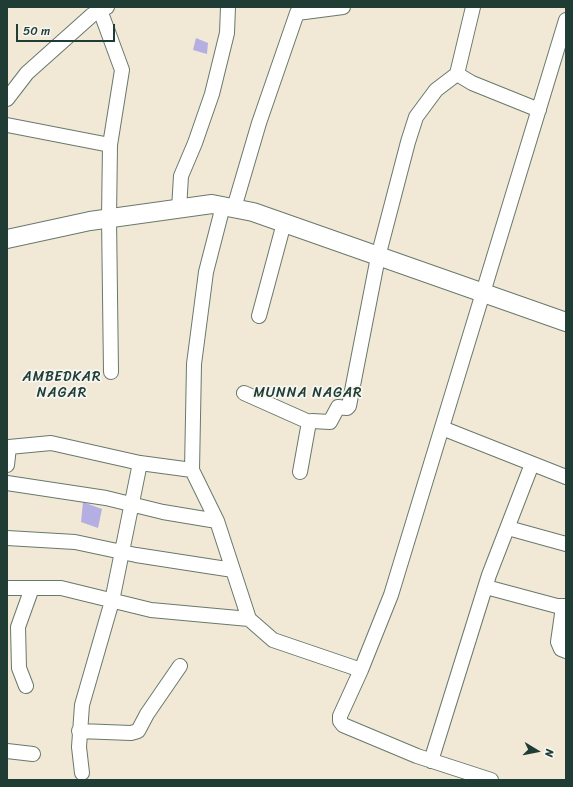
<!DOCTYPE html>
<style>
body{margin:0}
#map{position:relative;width:573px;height:787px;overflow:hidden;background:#f1e9d5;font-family:Sriracha,sans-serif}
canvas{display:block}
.frame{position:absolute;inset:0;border:8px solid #1f3d34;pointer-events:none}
.north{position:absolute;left:517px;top:731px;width:40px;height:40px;-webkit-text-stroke:3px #f6f6f2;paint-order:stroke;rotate:100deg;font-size:11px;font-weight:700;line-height:16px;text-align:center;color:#1f3d34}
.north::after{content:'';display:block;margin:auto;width:14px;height:18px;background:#1f3d34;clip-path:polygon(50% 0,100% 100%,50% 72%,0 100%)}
.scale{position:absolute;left:16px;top:24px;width:99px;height:18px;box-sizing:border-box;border:2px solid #1f3d34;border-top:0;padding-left:5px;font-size:12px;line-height:14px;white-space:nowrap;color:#1f3d34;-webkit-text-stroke:3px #f6f6f2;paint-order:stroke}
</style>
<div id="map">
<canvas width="573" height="787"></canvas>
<div class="frame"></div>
<div class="north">N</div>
<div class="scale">50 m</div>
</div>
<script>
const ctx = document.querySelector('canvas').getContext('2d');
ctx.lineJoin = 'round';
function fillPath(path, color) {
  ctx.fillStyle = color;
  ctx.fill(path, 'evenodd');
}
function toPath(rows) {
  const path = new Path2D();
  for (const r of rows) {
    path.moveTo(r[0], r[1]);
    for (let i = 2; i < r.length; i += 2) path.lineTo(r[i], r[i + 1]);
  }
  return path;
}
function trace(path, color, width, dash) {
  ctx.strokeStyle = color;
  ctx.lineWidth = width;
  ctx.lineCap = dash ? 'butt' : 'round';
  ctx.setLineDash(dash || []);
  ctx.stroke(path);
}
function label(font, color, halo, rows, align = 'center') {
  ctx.font = font + ' Sriracha,sans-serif';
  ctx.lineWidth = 3.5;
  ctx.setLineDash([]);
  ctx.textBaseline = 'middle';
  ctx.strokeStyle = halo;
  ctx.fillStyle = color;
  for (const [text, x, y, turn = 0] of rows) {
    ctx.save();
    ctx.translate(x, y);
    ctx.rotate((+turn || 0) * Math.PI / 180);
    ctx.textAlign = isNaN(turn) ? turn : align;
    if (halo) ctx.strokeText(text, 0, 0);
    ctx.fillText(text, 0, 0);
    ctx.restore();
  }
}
const building = toPath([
 [196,38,208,43,207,54,193,50],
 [83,502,102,509,98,528,81,522]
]);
const minor = toPath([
 [107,7,100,10,122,70,110,145,109,218,111,372],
 [473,7,457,74,472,83,539,110],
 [7,99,27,73,92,15,100,10],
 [7,125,110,145],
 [223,206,206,272,194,364,192,470,217,521,249,619,273,640,361,670,340,716,340,721,343,725,417,756,491,780],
 [234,208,259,123,297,13,343,7],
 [179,209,181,176,195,143,212,94,227,33,228,7],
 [259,316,284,223],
 [244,393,309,422],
 [442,428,566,477],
 [7,465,9,447,51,443,140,463,192,470],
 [300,472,309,422,312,421,330,422,338,407,347,408,349,406,378,257,408,142,416,117,436,90,457,74],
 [7,483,106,498,163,512,217,521],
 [508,528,566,544],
 [7,538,75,542,136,555,233,570],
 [486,587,557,606,566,606],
 [7,588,61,588,151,610,249,619],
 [563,607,558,642,561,649,566,651],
 [361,670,391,595,566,20],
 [26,686,19,668,18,627,32,588],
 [79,731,131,733,138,731,147,714,180,666],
 [7,751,33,754],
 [431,761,489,575,532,464],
 [82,773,79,747,82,705,112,601,140,463]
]);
const major = toPath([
 [7,239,90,221,212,204,253,212,566,322]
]);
const neighbourhoodNames = [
 ["AMBEDKAR",62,377],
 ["NAGAR",62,393],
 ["MUNNA NAGAR",308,393]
];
fillPath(building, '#b5aee3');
trace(minor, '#68796c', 16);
trace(major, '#68796c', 20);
trace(minor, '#fff', 14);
trace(major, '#fff', 18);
ctx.letterSpacing = '1px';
label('14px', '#1f3d34', '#f6f6f2', neighbourhoodNames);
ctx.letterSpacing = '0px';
</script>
